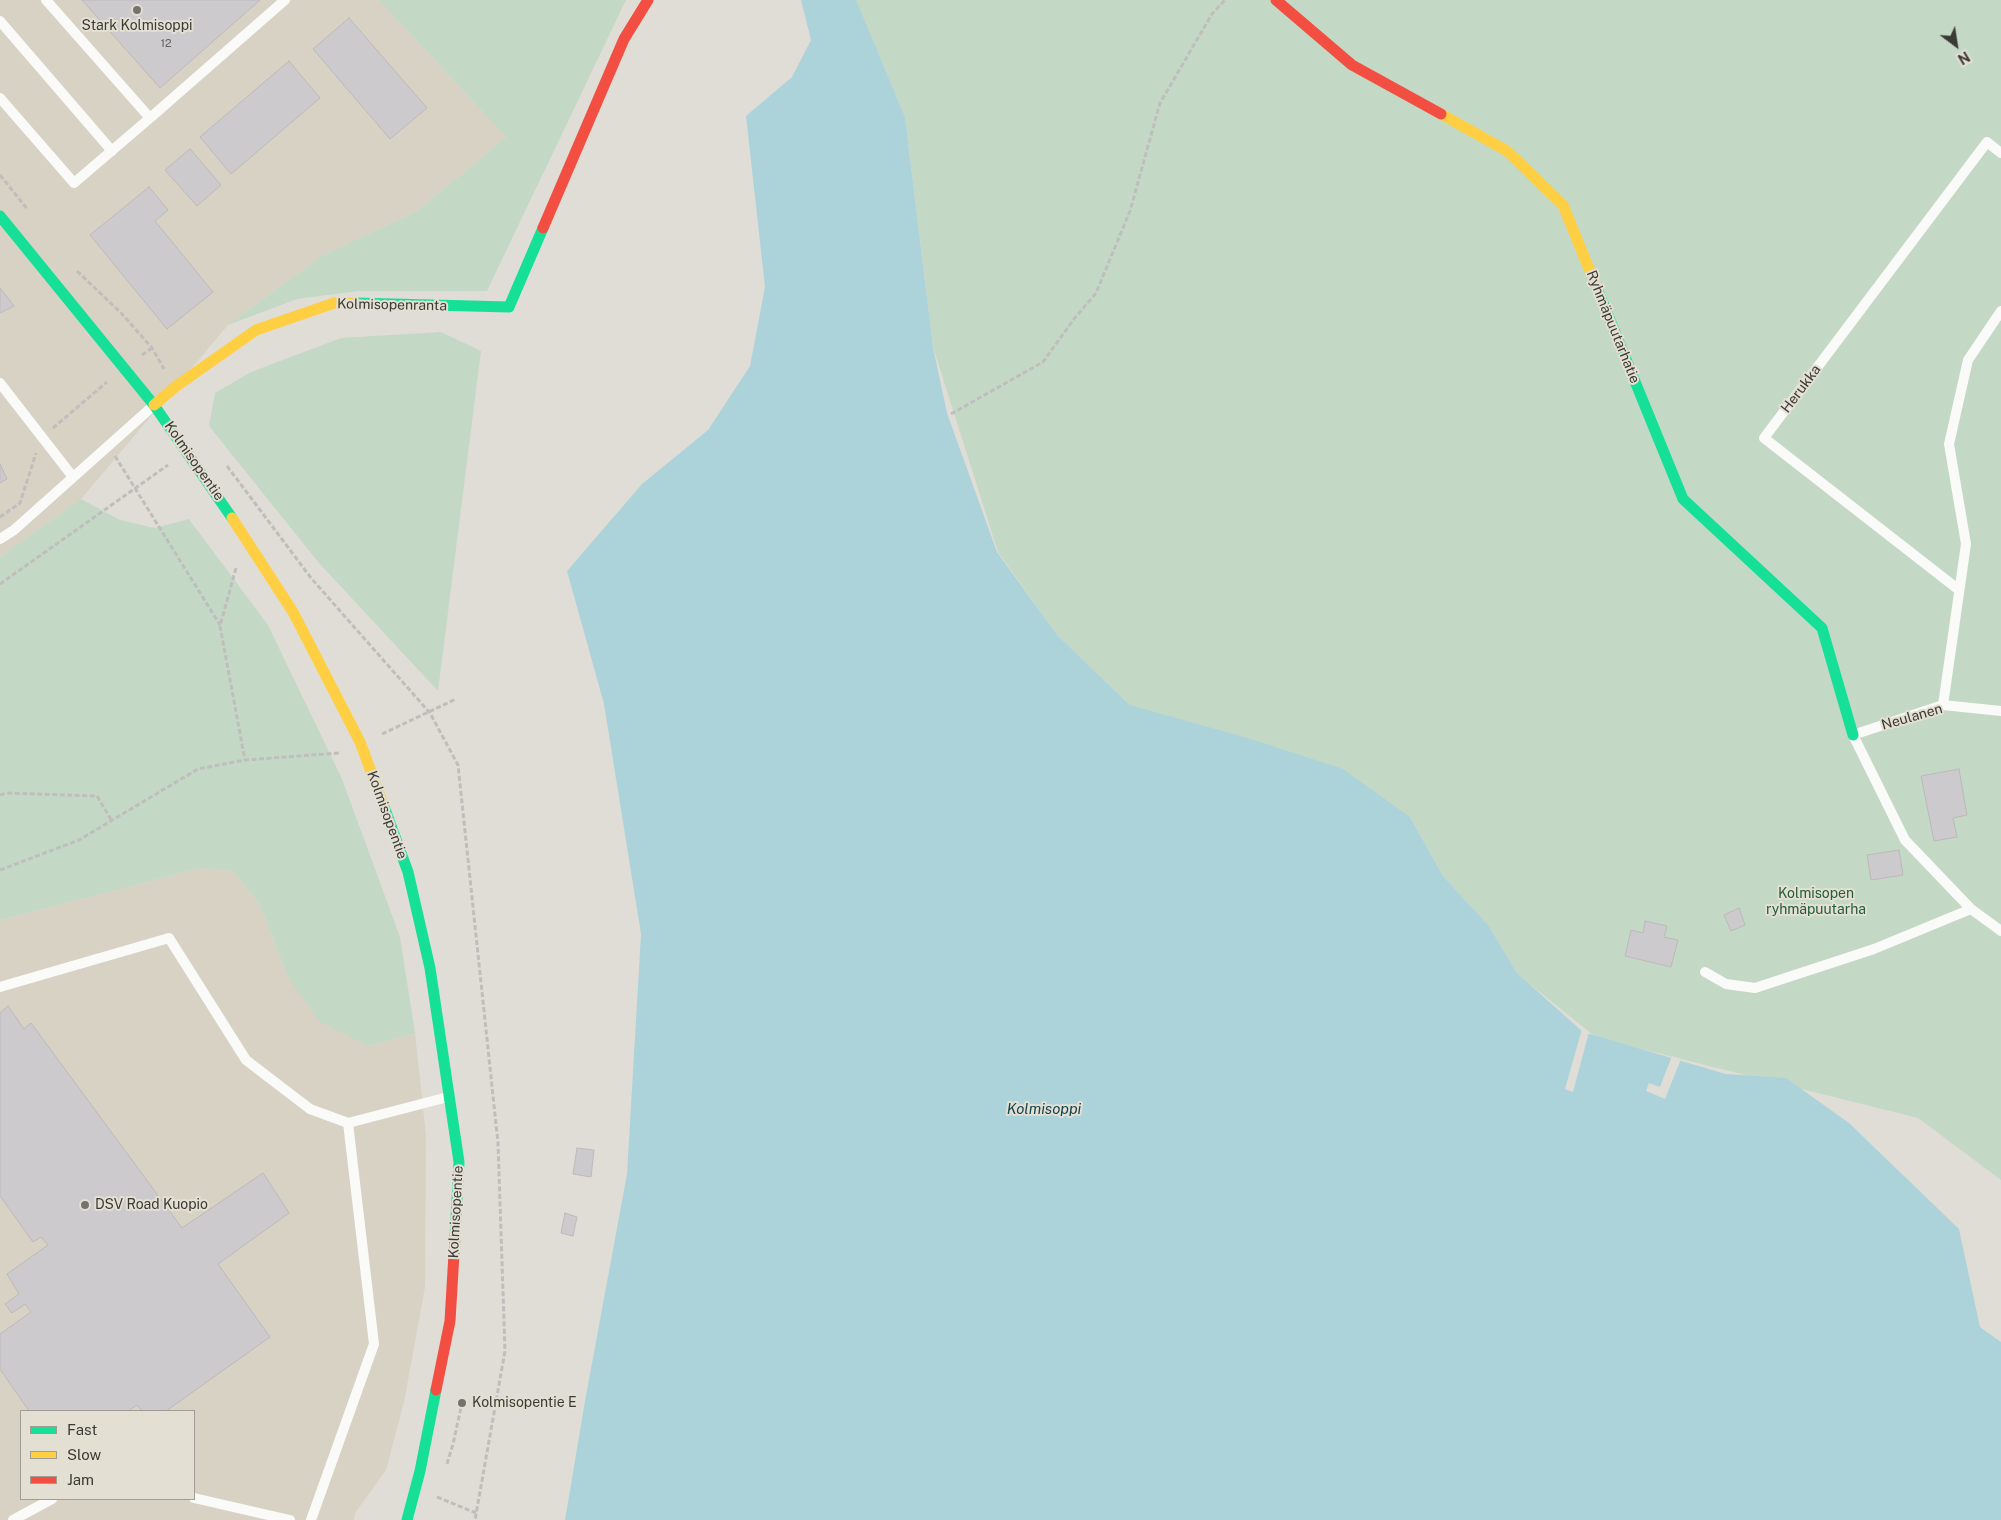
<!DOCTYPE html>
<meta charset="utf-8">
<style>
body{margin:0}
#map{position:relative;width:2001px;height:1520px;overflow:hidden;background:#e0ddd6;font-family:"Public Sans",sans-serif}
canvas{display:block}
.legend{position:absolute;left:20px;top:1410px;width:175px;height:90px;box-sizing:border-box;background:#e3dfd3;border:1px solid #a09d94;margin:0;padding:6px 9px;list-style:none;font-size:15px;color:#3b3a35}
.legend li{display:flex;align-items:center;gap:10px;height:25px}
.legend b{width:25px;border:1px solid #a09d94}
.north{position:absolute;left:1931px;top:20px;width:50px;height:50px;-webkit-text-stroke:4px #e3dfd3;paint-order:stroke;rotate:149deg;font-size:14px;font-weight:700;line-height:20px;text-align:center;color:#3b3a35}
.north::after{content:'';display:block;margin:auto;width:18px;height:22px;background:#3b3a35;clip-path:polygon(50% 0,100% 100%,50% 72%,0 100%)}
</style>
<div id="map">
<canvas width="2001" height="1520"></canvas>
<ul class="legend">
<li><b style="height:6px;background:#16e098"></b>Fast</li>
<li><b style="height:6px;background:#ffcf43"></b>Slow</li>
<li><b style="height:6px;background:#f24e42"></b>Jam</li>
</ul>
<div class="north">N</div>
</div>
<script>
const ctx = document.querySelector('canvas').getContext('2d');
ctx.lineJoin = 'round';
function fillPath(path, color) {
  ctx.fillStyle = color;
  ctx.fill(path, 'evenodd');
}
function toPath(rows) {
  const path = new Path2D();
  for (const r of rows) {
    path.moveTo(r[0], r[1]);
    for (let i = 2; i < r.length; i += 2) path.lineTo(r[i], r[i + 1]);
  }
  return path;
}
function trace(path, color, width, dash) {
  ctx.strokeStyle = color;
  ctx.lineWidth = width;
  ctx.lineCap = dash ? 'butt' : 'round';
  ctx.setLineDash(dash || []);
  ctx.stroke(path);
}
function label(font, color, halo, rows, align = 'center') {
  ctx.font = font + ' "Public Sans",sans-serif';
  ctx.lineWidth = 4;
  ctx.setLineDash([]);
  ctx.textBaseline = 'middle';
  ctx.strokeStyle = halo;
  ctx.fillStyle = color;
  for (const [text, x, y, turn = 0] of rows) {
    ctx.save();
    ctx.translate(x, y);
    ctx.rotate((+turn || 0) * Math.PI / 180);
    ctx.textAlign = isNaN(turn) ? turn : align;
    if (halo) ctx.strokeText(text, 0, 0);
    ctx.fillText(text, 0, 0);
    ctx.restore();
  }
}
const built = toPath([
 [0,0,379,0,506,137,416,212,323,255,228,325,81,499,0,557],
 [201,868,233,871,260,905,288,977,369,1046,415,1033,426,1136,425,1287,404,1402,386,1470,355,1513,354,1520,0,1520,0,920],
 [21,1411,194,1411,194,1499,21,1499]
]);
const green = toPath([
 [379,0,626,0,487,291,359,291,297,299,228,325,323,255,416,212,506,137],
 [855,0,2001,0,2001,1180,1918,1118,1597,1038,1516,973,1489,926,1443,876,1410,817,1130,705,1058,636,998,552,933,347,905,117],
 [441,332,481,351,438,691,319,563,209,426,215,393,251,372,341,338],
 [81,499,120,520,155,528,189,519,268,625,342,779,400,937,415,1033,369,1046,319,1021,288,977,260,905,233,871,201,868,0,920,0,557]
]);
const water = toPath([
 [801,0,856,0,905,117,933,347,947,413,997,552,1058,636,1130,705,1251,739,1343,769,1410,817,1443,876,1489,926,1516,972,1583,1032,1726,1074,1786,1078,1849,1123,1959,1229,1980,1327,2001,1342,2001,1520,565,1520,585,1401,627,1174,641,934,604,704,567,571,642,484,708,430,750,366,765,287,746,116,792,77,811,40]
]);
const pier = toPath([
 [1582,1029,1589,1032,1573,1092,1565,1089],
 [1672,1056,1681,1059,1665,1099,1646,1091,1649,1083,1660,1087]
]);
const building = toPath([
 [82,0,260,0,160,88,82,0],
 [349,18,427,108,390,139,313,49,349,18],
 [289,61,320,98,231,174,200,137,289,61],
 [190,149,221,185,197,206,165,170,190,149],
 [149,187,168,210,155,221,213,292,167,329,90,235,149,187],
 [0,288,14,306,0,313,0,288],
 [0,464,7,479,0,483,0,464],
 [1959,769,1967,815,1953,818,1957,837,1934,841,1921,776,1959,769],
 [1899,850,1903,875,1871,880,1867,855,1899,850],
 [1739,908,1745,925,1731,931,1724,915,1739,908],
 [1645,921,1667,926,1664,937,1678,940,1671,967,1625,956,1631,930,1643,933,1645,921],
 [8,1006,24,1029,31,1023,182,1228,263,1173,289,1213,218,1264,270,1337,166,1411,142,1411,137,1405,128,1411,29,1411,0,1369,0,1334,31,1312,25,1304,12,1313,5,1304,19,1294,7,1274,48,1245,41,1237,33,1242,0,1196,0,1013,8,1006],
 [577,1148,594,1150,591,1177,573,1174,577,1148],
 [565,1213,577,1217,573,1236,561,1233,565,1213]
]);
const path = toPath([
 [0,175,28,210],
 [77,271,121,313,152,348,164,369],
 [142,355,152,348],
 [951,414,1043,362,1074,319,1096,293,1130,211,1160,103,1212,14,1225,0],
 [53,428,107,382],
 [115,456,220,625],
 [227,466,311,578,430,713,458,765,498,1143,505,1351,475,1520],
 [0,517,20,503,36,453],
 [236,568,220,626,245,760],
 [0,584,168,465],
 [382,734,456,699],
 [0,795,7,793,97,796,112,821],
 [0,870,79,840,198,769,245,760,339,753],
 [447,1464,453,1444,462,1403],
 [437,1497,476,1513]
]);
const lane = toPath([
 [0,21,112,151],
 [0,98,74,183,150,118,46,0],
 [150,118,285,0],
 [0,383,73,477],
 [0,539,14,530,153,406],
 [1959,590,1764,438,1987,142,2001,153],
 [1943,705,1966,544,1949,444,1968,360,2001,311],
 [1971,909,1905,840,1853,735,1943,705,2001,711],
 [1705,972,1726,984,1755,988,1874,949,1971,909,2001,931],
 [0,987,169,938,246,1060,310,1109,348,1123,448,1097],
 [194,1498,290,1520],
 [13,1520,52,1499],
 [311,1520,374,1344,348,1123]
]);
const fast = toPath([
 [0,216,154,405,232,518],
 [1596,286,1683,499,1822,628,1853,735],
 [355,303,509,307,543,228],
 [383,804,408,872,430,968,459,1162,455,1237],
 [407,1520,420,1471,436,1390]
]);
const slow = toPath([
 [1441,114,1507,151,1563,205,1596,286],
 [154,405,175,387,256,330,334,303,355,303],
 [232,518,293,612,360,742,383,804]
]);
const jam = toPath([
 [1276,0,1352,65,1441,114],
 [543,228,624,39,648,0],
 [436,1390,450,1321,455,1237]
]);
const markers = [
 [137,10,5,"#75736d"],
 [85,1205,5,"#75736d"],
 [462,1403,5,"#75736d"]
];
const numberNames = [
 ["12",166,44]
];
const poiNames = [
 ["Stark Kolmisoppi",137,26,"center"],
 ["DSV Road Kuopio",95,1205],
 ["Kolmisopentie E",472,1403]
];
const streetNames = [
 ["Kolmisopenranta",392,305,1],
 ["Ryhmäpuutarhatie",1613,327,68],
 ["Herukka",1801,389,-53],
 ["Kolmisopentie",194,461,55],
 ["Neulanen",1912,717,-16],
 ["Kolmisopentie",387,815,70],
 ["Kolmisopentie",456,1212,-87]
];
const parkNames = [
 ["Kolmisopen",1816,894],
 ["ryhmäpuutarha",1816,910]
];
const waterNames = [
 ["Kolmisoppi",1044,1109]
];
fillPath(built, '#d7d2c4');
fillPath(green, '#c4d8c6');
fillPath(water, '#add3da');
fillPath(pier, '#e0ddd6');
fillPath(building, '#cdcace');
trace(building, '#bcbab9', 1);
trace(path, '#bfbebc', 3, [5, 2.5]);
trace(lane, '#fafaf9', 10);
trace(fast, '#16e098', 11);
trace(slow, '#ffcf43', 11);
trace(jam, '#f24e42', 11);
for (const [x, y, r, color] of markers) {
  const dot = new Path2D();
  dot.arc(x, y, r, 0, 2 * Math.PI);
  ctx.fillStyle = color;
  ctx.fill(dot);
  trace(dot, '#e3dfd3', 2);
}
label('11px', '#62605e', null, numberNames);
label('14px', '#3b3a35', '#e3dfd3', poiNames, 'left');
label('14px', '#3b3a35', '#e3dfd3', streetNames);
label('14px', '#216039', '#e3dfd3', parkNames);
label('italic 15px', '#13464f', '#e3dfd3', waterNames);
</script>
